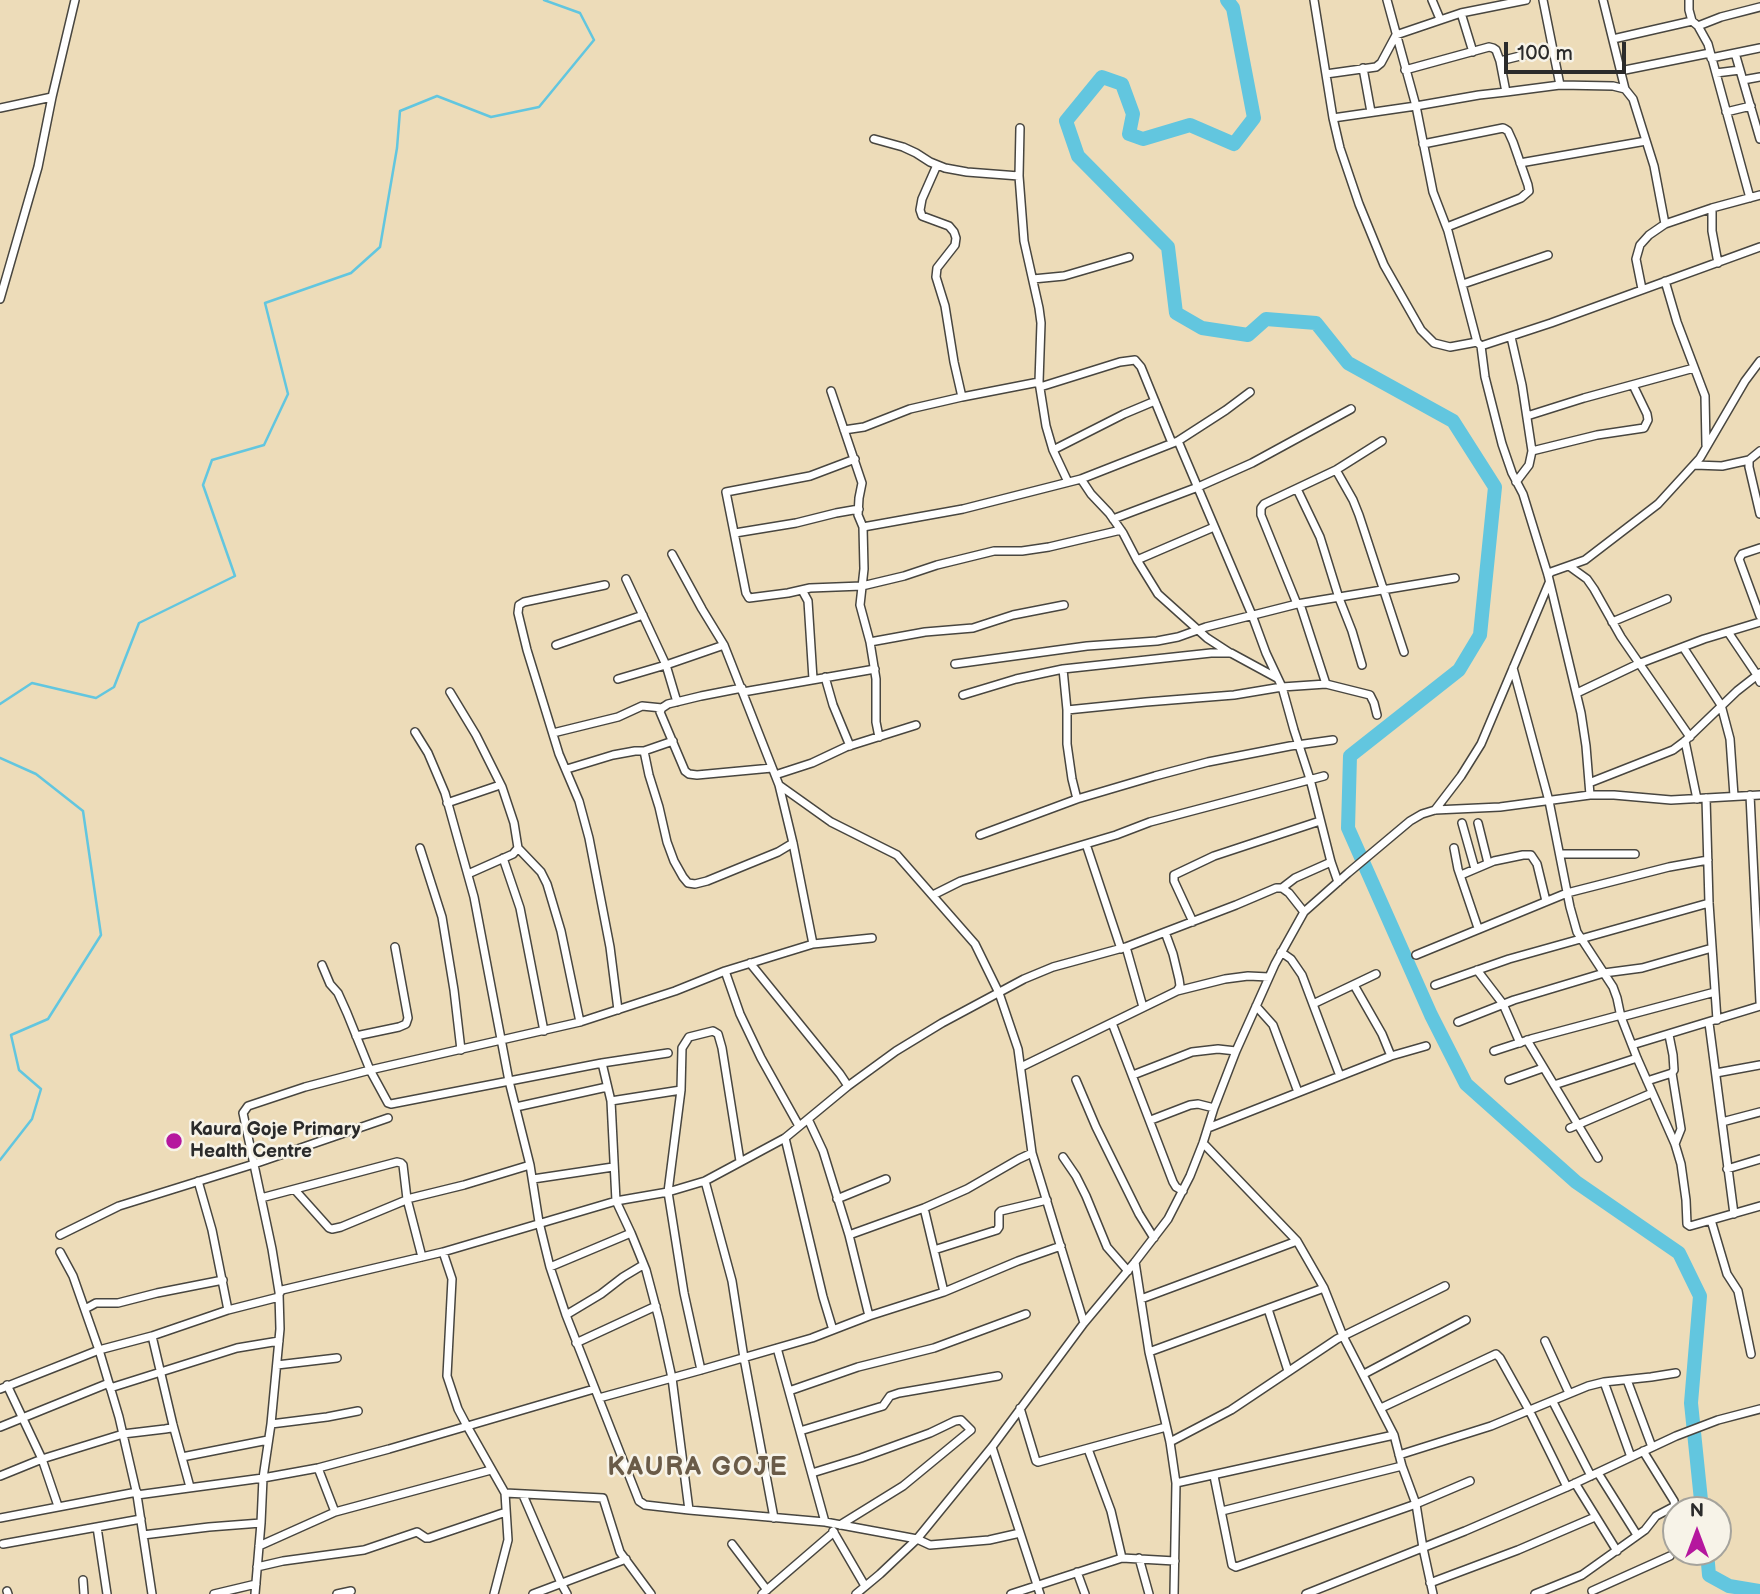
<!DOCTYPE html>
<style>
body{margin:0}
#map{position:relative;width:1760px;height:1594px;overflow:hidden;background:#eddcb9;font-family:"Balsamiq Sans",sans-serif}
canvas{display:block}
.north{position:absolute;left:1662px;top:1496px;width:70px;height:70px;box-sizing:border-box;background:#f7f3e8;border:2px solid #a5a39c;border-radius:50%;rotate:0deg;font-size:19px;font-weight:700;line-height:28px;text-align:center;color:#2b2b2b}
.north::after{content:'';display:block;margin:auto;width:24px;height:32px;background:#b5179e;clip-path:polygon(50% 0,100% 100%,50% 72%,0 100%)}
.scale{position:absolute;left:1504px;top:42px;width:122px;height:32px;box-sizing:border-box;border:4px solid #2b2b2b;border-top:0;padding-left:9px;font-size:21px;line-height:24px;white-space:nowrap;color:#2b2b2b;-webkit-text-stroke:5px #f7f3e8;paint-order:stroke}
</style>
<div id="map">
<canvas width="1760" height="1594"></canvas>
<div class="north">N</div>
<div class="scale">100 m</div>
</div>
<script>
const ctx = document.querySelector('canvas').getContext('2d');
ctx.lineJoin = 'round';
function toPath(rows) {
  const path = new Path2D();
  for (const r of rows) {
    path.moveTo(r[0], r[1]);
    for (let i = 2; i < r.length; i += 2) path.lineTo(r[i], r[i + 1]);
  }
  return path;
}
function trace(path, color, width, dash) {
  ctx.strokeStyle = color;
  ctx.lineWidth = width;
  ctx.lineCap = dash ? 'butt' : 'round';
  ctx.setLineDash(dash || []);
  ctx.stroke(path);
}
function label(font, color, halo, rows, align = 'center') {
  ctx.font = font + ' "Balsamiq Sans",sans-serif';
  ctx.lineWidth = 5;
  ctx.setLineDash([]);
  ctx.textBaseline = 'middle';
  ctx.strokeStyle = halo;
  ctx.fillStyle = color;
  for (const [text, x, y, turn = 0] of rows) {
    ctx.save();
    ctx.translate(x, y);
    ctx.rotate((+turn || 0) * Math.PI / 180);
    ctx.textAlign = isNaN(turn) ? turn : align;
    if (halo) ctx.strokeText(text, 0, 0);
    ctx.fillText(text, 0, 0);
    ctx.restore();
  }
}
const stream = toPath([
 [0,704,32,683,96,698,114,687,139,623,235,576,203,485,212,460,264,445,288,394,265,303,351,273,380,247,397,148,400,111,437,96,491,117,539,107,594,40,580,13,544,0],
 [0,758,36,774,83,811,101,935,48,1019,11,1035,19,1070,41,1089,32,1119,0,1160]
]);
const river = toPath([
 [1227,0,1233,8,1254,118,1234,144,1190,125,1143,139,1129,134,1133,114,1122,84,1102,77,1066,121,1078,156,1168,247,1176,313,1202,328,1248,335,1266,319,1316,323,1348,363,1453,421,1495,487,1480,635,1459,670,1350,756,1348,828,1431,1015,1466,1084,1576,1182,1679,1253,1700,1296,1691,1403,1702,1510],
 [1707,1552,1709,1575,1729,1586,1760,1591]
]);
const street = toPath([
 [1314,0,1333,118,1340,148,1359,204,1384,265,1421,330,1434,343,1450,347,1477,342],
 [1387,0,1416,106,1433,192,1448,231,1477,342,1481,346,1485,377,1502,444,1512,473,1523,494,1548,575,1581,713,1586,746,1590,795],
 [1432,0,1440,19],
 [1543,0,1560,85],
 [1603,0,1625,89],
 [1689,0,1689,10,1692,21,1698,26,1708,44,1750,198],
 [1461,13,1473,52],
 [1698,26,1721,17,1760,7],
 [1613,39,1692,21],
 [1735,53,1760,139],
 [1711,58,1760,48],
 [1500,61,1552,48],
 [1363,68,1371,112],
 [1620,71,1710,53],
 [1716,73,1740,70],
 [1326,74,1376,67,1381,63,1396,35,1461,13,1526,0],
 [1743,80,1760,77],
 [1506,92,1560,85,1613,86,1625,89,1633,99,1643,131,1654,166,1665,224],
 [0,108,52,97],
 [1726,112,1751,106],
 [1333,118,1416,106,1479,95,1506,92,1500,61,1496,50,1493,48,1489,47,1405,70],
 [1020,128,1019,176,1024,241,1039,308,1041,323,1039,382,1046,426,1053,450,1068,482],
 [874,139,903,147,916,153,930,162,945,168,967,172,1019,176],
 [1423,144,1503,128,1505,129,1508,131,1513,142,1528,185,1529,191,1521,198,1447,227],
 [1520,163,1646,141],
 [937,165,922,199,920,210,922,216,949,226,954,232,956,238,955,245,937,268,936,277,945,306,954,362,962,397],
 [1712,208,1712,231,1718,263],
 [1033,279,1064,276,1129,257],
 [1665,281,1677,322,1705,396,1706,445],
 [1463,284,1548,255],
 [1642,289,1636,259,1640,245,1649,235,1665,224,1712,208,1760,195],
 [0,299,38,167,52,97,75,0],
 [1511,337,1522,385,1532,451,1529,465,1516,482],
 [1481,346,1551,323,1760,247],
 [1040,387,1120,362,1135,360,1141,367,1172,443],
 [831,391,862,483,859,498,858,515,863,527,864,569,860,605,870,642,876,679,876,722,879,737],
 [1527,416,1584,398,1694,368],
 [844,430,864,427,910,409,962,397,1039,382],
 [1178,441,1252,615,1266,653,1282,687,1294,730,1310,779,1331,862,1338,882],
 [1053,450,1124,414,1155,401],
 [1532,451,1597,435,1644,428,1648,420,1647,414,1633,385],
 [855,459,810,476,726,492,746,593,749,598,788,593,810,588,862,586,904,576,937,565,994,551,1022,551,1049,547,1121,530],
 [1749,460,1749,467,1760,514],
 [1695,465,1722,466,1749,460,1760,451],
 [1336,470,1353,500,1359,515,1404,652],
 [1081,479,1091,494,1109,513,1123,533,1137,560,1158,594,1207,638,1230,653],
 [1297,489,1320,537,1339,598,1352,631,1362,665],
 [1113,519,1198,487,1252,463,1351,409],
 [863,527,963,509,1081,479,1178,441,1226,410,1250,392],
 [735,533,796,523,836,513,859,509],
 [1760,548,1742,554,1739,559,1760,616],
 [672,554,702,609,724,645,779,785,831,822,897,855,975,944,999,993,1018,1049,1032,1153,1084,1323],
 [1137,560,1214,527],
 [1569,566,1587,579,1594,589,1621,637,1690,737],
 [1548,575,1551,572,1585,560,1658,504,1700,458,1745,381,1760,361],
 [626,579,666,665,677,702],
 [605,585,524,602,519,605,518,613,527,650,559,754,579,801,589,838,610,947,618,1010],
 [802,590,808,601,813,679],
 [1297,604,1261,515,1261,508,1264,504,1336,470,1382,441],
 [1300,604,1326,684],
 [1612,622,1667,599],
 [1728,632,1757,675,1760,682],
 [870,642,925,632,973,628,1013,615,1064,605],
 [556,645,643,615],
 [1683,647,1721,705,1730,739,1734,796],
 [955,664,1087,646,1157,641,1178,637,1206,627,1297,604,1455,578],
 [1513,668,1549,801,1570,907,1577,932,1613,987,1617,998,1621,1017,1637,1058,1675,1144,1681,1164,1686,1200,1687,1224,1690,1226,1760,1206],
 [1063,669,1067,710,1067,744,1072,779,1077,799],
 [825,677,833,705,850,746],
 [618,679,669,664,724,645],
 [450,692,476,735,502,787,514,823,518,848,541,872,547,884,561,931,580,1022],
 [743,692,875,669],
 [1577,693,1638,664,1704,639,1760,622],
 [963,695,1016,679,1063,669,1211,653,1231,653,1277,678],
 [662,708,660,712,685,771,689,774,697,775,772,768],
 [1067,710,1146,702,1234,695,1282,687,1326,684,1370,695,1374,703,1377,715],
 [415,732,428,753,445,793,474,897,509,1081,530,1165,539,1222,550,1267,566,1315,639,1501,645,1505,689,1510,825,1522,917,1539,930,1545,989,1540,1020,1533],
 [553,733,618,717,642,706,662,708,668,704,701,696,742,688],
 [1685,741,1697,799],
 [644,751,649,775,659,807,667,842,674,861,683,877,688,883,695,884,707,881,778,852,793,843],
 [567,769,613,755,635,751,644,751,673,741],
 [775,775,812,763,846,747,916,725],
 [1589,783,1673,750,1685,741,1737,691,1760,673],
 [779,785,793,843,813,944],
 [1750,795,1760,1002],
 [1706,798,1709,903,1717,1020],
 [447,803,500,785],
 [1435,810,1461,776,1481,744,1549,583],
 [1462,823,1475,869],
 [1478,823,1488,863],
 [980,835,1077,799,1155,776,1208,762,1290,746,1333,740],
 [1086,844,1121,949],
 [420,848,442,917,454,990,461,1050],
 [1454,848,1458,869,1478,928],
 [1560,854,1635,854],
 [503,858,520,908,544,1031],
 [468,874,513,854,518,848],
 [1461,875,1494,861,1523,855,1531,855,1537,864,1546,901],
 [1282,888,1295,878,1331,862],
 [933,895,961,881,1116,835,1150,822,1324,776],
 [1193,922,1174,881,1174,875,1214,856,1320,821],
 [1165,932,1173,954,1179,979,1180,986,1177,991],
 [1126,947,1143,1007],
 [1281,952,1291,959,1302,975,1340,1076],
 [1416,955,1567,893,1669,867,1708,860],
 [750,963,840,1074,848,1086],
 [322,965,330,984,338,993,347,1013,370,1070,388,1103,391,1104,602,1063,668,1053],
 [1477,970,1503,1004,1520,1043],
 [725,971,740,1014,761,1058,799,1126],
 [1354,985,1382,1034,1391,1056],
 [1435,985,1509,959,1709,903],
 [1313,1004,1376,974],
 [1256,1006,1273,1025,1298,1092],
 [1621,1017,1715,992],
 [1458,1022,1514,1000,1604,973,1642,968,1712,948],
 [1112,1023,1173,1182,1176,1187,1183,1191],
 [1709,1023,1734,1214],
 [356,1036,399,1027,406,1024,408,1018,395,947],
 [1527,1040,1598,1158],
 [1632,1045,1760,1006],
 [1494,1051,1531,1039,1621,1015],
 [602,1063,611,1101,616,1201,631,1233,646,1270,659,1319,672,1378,689,1510],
 [1021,1067,1177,991,1225,979,1248,976,1269,977],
 [1672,1073,1681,1129,1675,1144],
 [1716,1073,1760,1065],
 [1133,1075,1192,1052,1218,1049,1236,1051],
 [1076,1080,1096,1127,1139,1214,1154,1238],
 [1509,1080,1543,1068],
 [1647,1081,1672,1073,1674,1070,1673,1055,1669,1035],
 [1554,1085,1637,1058],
 [611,1101,681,1090],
 [516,1107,607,1087],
 [808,1119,823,1151,849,1235,869,1316],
 [1151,1120,1190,1105,1198,1104,1214,1108],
 [1722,1122,1760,1112],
 [1208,1128,1391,1056,1426,1046],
 [1570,1128,1652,1093],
 [785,1138,823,1297,833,1330],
 [1203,1143,1297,1241,1324,1288,1343,1336,1394,1435,1402,1466,1416,1504,1423,1548,1433,1594],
 [1063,1157,1076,1176,1086,1196,1107,1247,1128,1271],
 [1727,1169,1760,1159],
 [533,1179,613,1167],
 [198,1181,212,1230,228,1310],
 [705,1181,732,1281,744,1358,774,1518],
 [295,1190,329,1228,332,1229,341,1227,411,1198,464,1185,530,1165],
 [261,1198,397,1162,401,1163,403,1165,407,1199,422,1257],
 [837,1199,886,1179],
 [924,1208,944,1292],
 [1711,1220,1727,1274,1738,1291,1751,1354],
 [60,1235,119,1206,254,1164,388,1118],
 [849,1235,924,1208,967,1189,1019,1159,1032,1153],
 [934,1250,997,1230,999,1227,999,1213,1001,1211,1047,1200],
 [60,1252,73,1276,99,1350,119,1417,137,1495,152,1594],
 [443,1252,452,1279,447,1376,458,1409,467,1426,505,1493,508,1540,494,1594],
 [1135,1262,1149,1352,1170,1442,1176,1483,1174,1594],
 [550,1267,631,1233],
 [279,1292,272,1249,243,1113,248,1106,305,1087,370,1070,580,1022,675,991,725,971,813,944,872,938],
 [1141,1299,1297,1241],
 [85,1309,96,1303,118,1303,157,1293,223,1280],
 [1268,1309,1288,1371],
 [566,1315,601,1294,623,1277,643,1265],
 [152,1336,173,1425,190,1487],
 [1545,1341,1569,1393],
 [576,1343,656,1306],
 [777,1348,825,1522],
 [1149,1352,1324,1288],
 [277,1365,337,1358],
 [701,1370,684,1293,668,1192,681,1090,682,1048,689,1037,713,1031,718,1034,722,1048,740,1161],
 [1364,1374,1466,1320],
 [1627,1380,1652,1447],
 [1604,1382,1631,1457],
 [7,1385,42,1459,58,1506],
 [110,1388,237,1348,279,1341],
 [0,1389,99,1350,152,1336,228,1310,279,1297],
 [789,1391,858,1367,934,1348,1026,1314],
 [599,1398,701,1370,812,1338,869,1316,944,1292,1018,1261,1061,1246],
 [1553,1402,1591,1476],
 [1020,1408,1036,1461,1038,1462,1166,1427],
 [1381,1408,1496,1354,1500,1358,1529,1410,1567,1487],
 [271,1424,327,1417,358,1411],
 [0,1427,109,1383],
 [800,1431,883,1406,890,1396,899,1393,998,1376],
 [1170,1442,1231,1410,1337,1339,1445,1286],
 [992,1447,1040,1594],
 [1088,1449,1111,1511,1122,1558],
 [1399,1455,1491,1426,1588,1386,1604,1382,1651,1377,1676,1373],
 [182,1457,268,1440],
 [318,1468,335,1512],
 [812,1473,861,1458,930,1433,955,1421,961,1420,971,1430,903,1486,840,1525],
 [1598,1473,1637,1535],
 [0,1476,42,1459,123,1434,165,1429,171,1428,173,1425],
 [1214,1476,1232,1565,1236,1567,1416,1504,1470,1481],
 [1176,1483,1394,1435],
 [1575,1483,1617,1551],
 [505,1493,603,1498,620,1552,651,1594],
 [137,1495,263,1478,318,1468,389,1449,594,1389],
 [523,1495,561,1583,567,1594],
 [1222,1511,1402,1466],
 [0,1518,137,1492],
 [97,1527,107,1594],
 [833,1531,865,1586],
 [143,1535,209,1527,261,1523],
 [3,1544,141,1519],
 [732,1544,767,1590],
 [259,1546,335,1512,491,1470],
 [1139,1558,1149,1594],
 [257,1567,283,1561,364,1550,417,1532,426,1538,429,1538,506,1512],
 [1077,1572,1085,1594],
 [83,1580,84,1594],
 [1430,1583,1518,1550,1595,1517],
 [7,1591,8,1594],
 [1592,1591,1670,1556],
 [214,1594,256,1584],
 [255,1594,261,1523,263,1478,271,1424,280,1329,279,1294,282,1290,443,1252,616,1201,668,1192,705,1181,785,1138,848,1086,896,1051,942,1023,1024,979,1053,967,1126,947,1236,905,1276,888,1282,888,1289,893,1304,912],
 [337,1594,351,1591],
 [533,1594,626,1559],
 [762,1594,834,1532],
 [856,1594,880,1574,917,1539,992,1447,1084,1323,1135,1262,1168,1219,1190,1176,1203,1143,1214,1108,1236,1051,1275,964,1304,912,1348,873,1410,821,1422,814,1435,810,1500,807,1590,795,1614,795,1671,800,1760,795],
 [1011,1594,1122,1558,1175,1561],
 [1306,1594,1465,1531,1567,1487,1676,1436,1718,1420,1760,1409],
 [1535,1594,1582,1575,1645,1530,1656,1516,1675,1506,1674,1501,1643,1451]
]);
const markers = [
 [174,1141,9,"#b5179e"]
];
const poiNames = [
 ["Kaura Goje Primary",190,1130],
 ["Health Centre",190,1152]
];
const districtNames = [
 ["KAURA GOJE",698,1468]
];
trace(stream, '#62c6df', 2.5);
trace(river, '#62c6df', 14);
trace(street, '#484640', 10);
trace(street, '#fff', 7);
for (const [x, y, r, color] of markers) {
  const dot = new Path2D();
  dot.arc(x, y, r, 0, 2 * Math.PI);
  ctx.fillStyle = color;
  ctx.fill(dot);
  trace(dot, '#f7f3e8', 2.5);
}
label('bold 19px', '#2b2b2b', '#f7f3e8', poiNames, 'left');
ctx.letterSpacing = '2px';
label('bold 26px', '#6a5b48', '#f7f3e8', districtNames);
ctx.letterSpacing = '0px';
</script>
